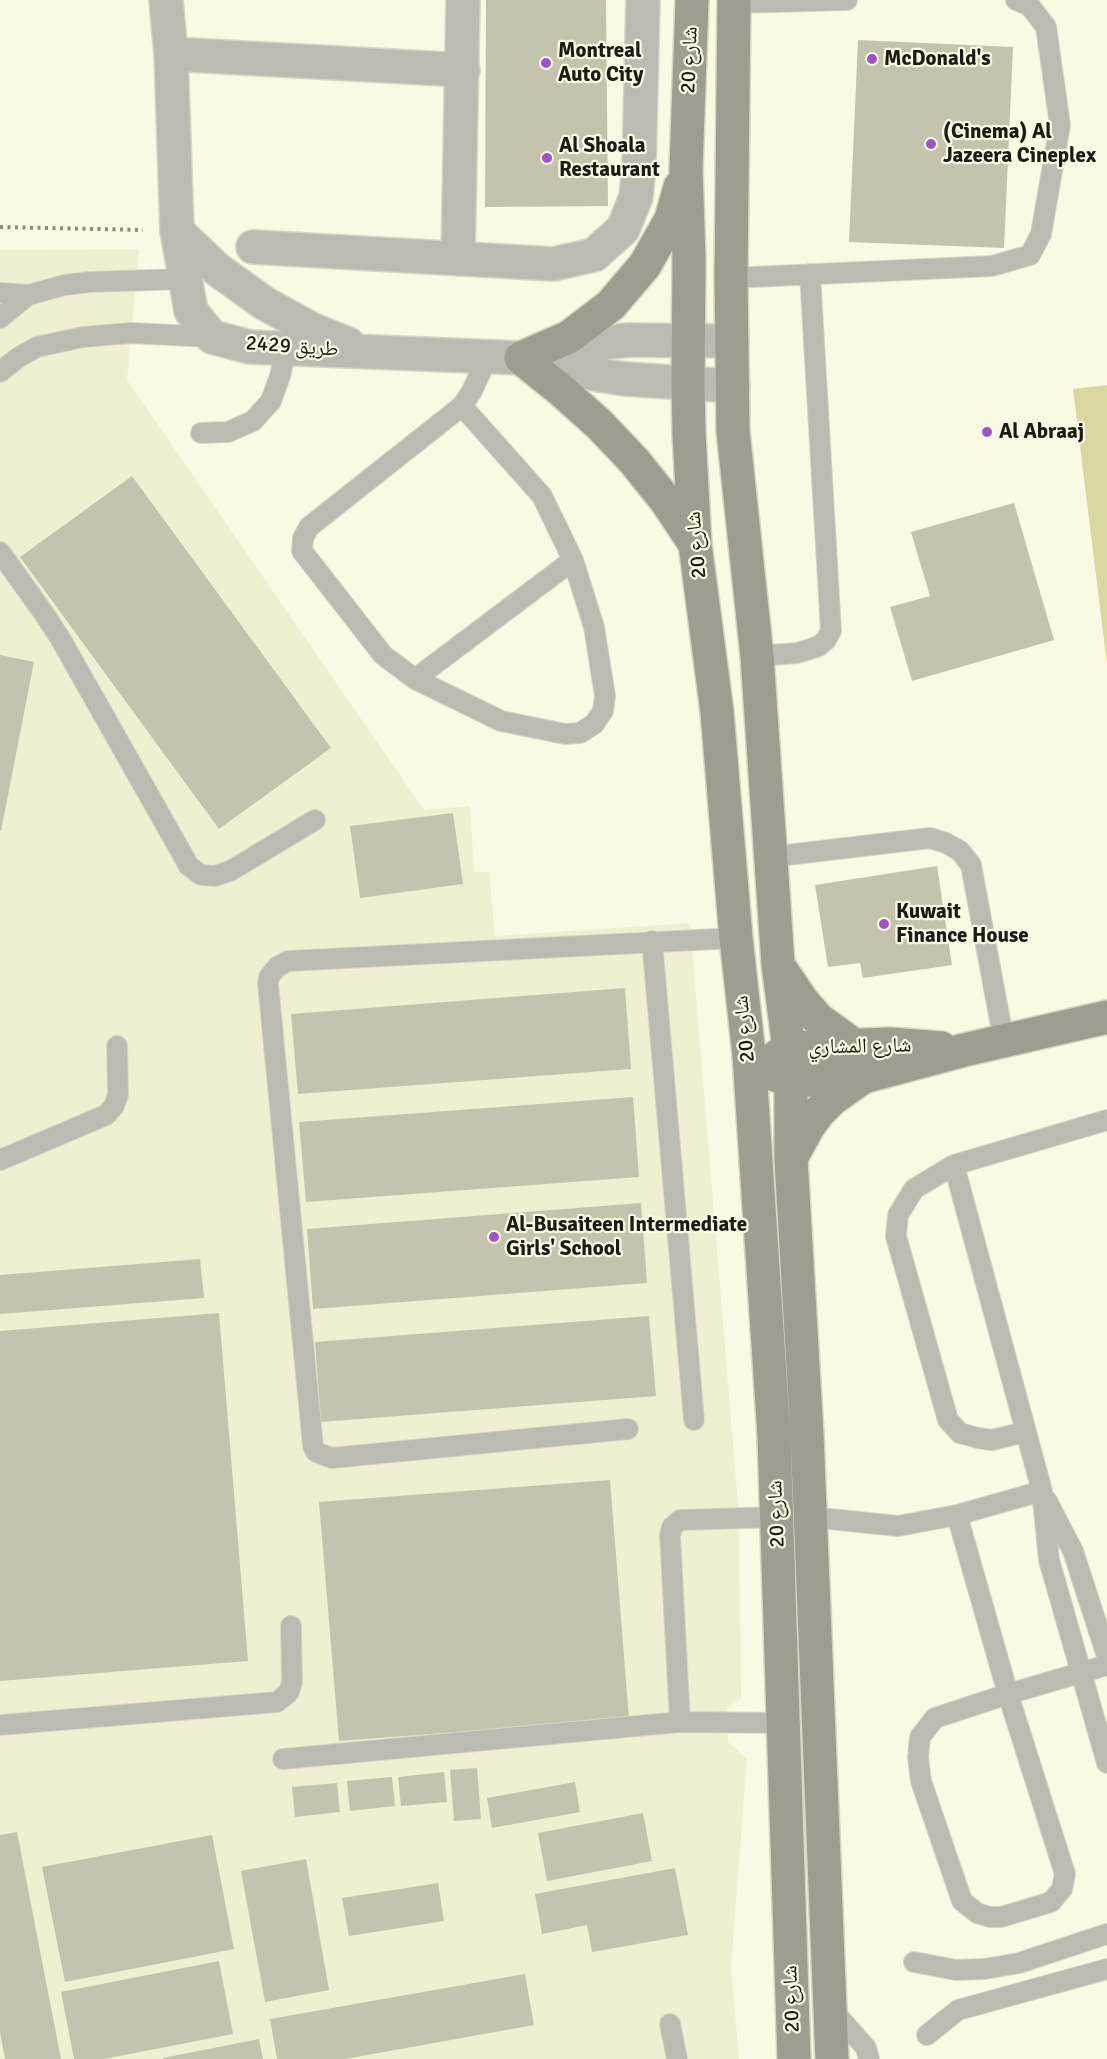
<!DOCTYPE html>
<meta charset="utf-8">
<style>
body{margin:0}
canvas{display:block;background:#faf9e4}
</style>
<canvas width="1107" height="2059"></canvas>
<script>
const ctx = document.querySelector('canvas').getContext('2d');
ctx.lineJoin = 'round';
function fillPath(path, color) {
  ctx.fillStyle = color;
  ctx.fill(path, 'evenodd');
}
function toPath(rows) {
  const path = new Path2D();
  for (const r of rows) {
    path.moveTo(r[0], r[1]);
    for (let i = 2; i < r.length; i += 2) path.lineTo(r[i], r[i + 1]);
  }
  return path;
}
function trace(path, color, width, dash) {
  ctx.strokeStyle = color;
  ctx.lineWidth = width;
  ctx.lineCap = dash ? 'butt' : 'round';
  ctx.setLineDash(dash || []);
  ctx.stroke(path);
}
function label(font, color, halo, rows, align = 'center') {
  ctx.font = font + ' Signika,"Noto Naskh Arabic",sans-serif';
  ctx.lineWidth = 4.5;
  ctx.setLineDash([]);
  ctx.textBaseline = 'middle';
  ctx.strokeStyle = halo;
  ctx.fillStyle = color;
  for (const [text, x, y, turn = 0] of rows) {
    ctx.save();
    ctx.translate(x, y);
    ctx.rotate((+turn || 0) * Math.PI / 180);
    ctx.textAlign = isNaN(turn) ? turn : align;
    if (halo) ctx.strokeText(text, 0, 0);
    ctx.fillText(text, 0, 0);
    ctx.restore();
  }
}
const built = toPath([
 [139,249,127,380,424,810,470,806,474,872,489,872,495,936,690,923,739,1517,741,1699,727,1708,728,1742,747,1759,731,1967,739,2059,0,2059,0,250]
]);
const green = toPath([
 [1107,385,1107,664,1073,389]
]);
const building = toPath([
 [486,0,606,0,608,206,485,207],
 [858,40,1013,47,1004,248,849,242],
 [132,476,331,748,219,829,20,557],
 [1014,503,1054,640,912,681,890,607,930,596,911,532],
 [0,655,34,662,1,831,0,830],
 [453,813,463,884,360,898,350,826],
 [937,866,952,965,863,978,860,963,828,967,815,885],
 [625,988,631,1069,298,1094,291,1014],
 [633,1097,639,1177,306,1202,299,1122],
 [641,1203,647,1283,313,1309,307,1229],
 [200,1259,204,1298,0,1314,0,1275],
 [219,1313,248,1661,0,1681,0,1331],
 [649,1316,656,1396,321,1422,315,1342],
 [610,1480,629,1719,339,1741,319,1502],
 [477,1768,481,1819,454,1821,450,1770],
 [444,1772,447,1802,401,1806,398,1777],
 [392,1777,395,1806,350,1811,347,1781],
 [575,1782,580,1812,492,1828,487,1798],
 [337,1783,340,1812,295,1817,292,1787],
 [643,1813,652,1861,547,1881,538,1833],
 [17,1832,61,2059,5,2059,0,2032,0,1835],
 [212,1835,234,1949,65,1982,42,1867],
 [306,1859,329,1990,265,2002,241,1871],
 [675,1868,688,1935,592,1952,587,1925,542,1934,535,1894],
 [438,1883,444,1921,349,1936,342,1898],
 [219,1961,233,2034,104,2059,74,2059,61,1992],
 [525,1974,534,2025,345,2059,277,2059,270,2019],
 [259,2039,263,2059,163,2059,163,2058]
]);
const path = toPath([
 [0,227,143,230]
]);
const lane = toPath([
 [734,3,847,0],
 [731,278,992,266,1030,255,1041,234,1060,125,1046,27,1030,6,1016,0],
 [0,293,28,295],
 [0,318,28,295,65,285,89,282,184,279],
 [0,372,19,357,37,347,83,337,131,333,212,337],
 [462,406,542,496,573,560,594,627,605,696,603,711,594,724,580,733,565,734,501,721,415,679,383,655,302,551,303,538,309,527,462,406,472,391,488,356],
 [201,433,228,432,253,421,271,401,280,376,286,349],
 [0,552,45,615,60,638,189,866,201,875,215,876,230,871,315,820],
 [757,656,797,653,810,649,819,646,826,640,831,631,810,274],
 [415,679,573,560],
 [770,857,930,838,946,843,960,851,971,865,1004,1042],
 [652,941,694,1420],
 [0,1160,106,1115,114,1106,118,1095,117,1046],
 [954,1165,1042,1491,1049,1560,1107,1763],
 [628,1429,332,1458,316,1452,313,1446,268,984,269,977,277,967,288,961,736,938],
 [1025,1432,992,1440,978,1438,960,1433,948,1420,896,1236,898,1215,914,1189,954,1165,1107,1120],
 [1047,1501,1073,1551,1107,1656],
 [957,1515,1008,1694,1107,1665],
 [810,1517,898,1526,957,1515,1042,1491],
 [1008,1694,1065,1874,1062,1889,1051,1902,1001,1917,990,1917,977,1913,962,1901,921,1781,918,1757,920,1737,935,1718,1008,1694],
 [680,1722,670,1535,672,1527,680,1520,778,1517],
 [0,1725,277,1702,289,1692,292,1682,291,1626],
 [283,1759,680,1722,785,1723],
 [914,1962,956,1970,984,1969,1019,1963,1107,1934],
 [830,2007,866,2048,869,2059],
 [670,2024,677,2059],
 [927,2035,958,2010,1107,1969]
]);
const street = toPath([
 [166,0,171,54,177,231,191,311,212,337,250,347,521,358,599,375,625,379,733,386],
 [171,54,463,70],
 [177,231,218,270,264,303,313,330,348,344],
 [253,247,553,264,594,255,623,229,636,197,639,166,643,0],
 [458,259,463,0],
 [541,354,610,342,629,340,732,341]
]);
const secondary = toPath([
 [692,0,686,169,689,260,688,384,689,434,695,544,717,712,736,938,749,1055,774,1436,794,2059],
 [734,0,731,278,733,431,757,656,778,964,789,1048,791,1081,791,1160,807,1435,832,2059],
 [680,187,671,219,645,265,611,305,569,337,521,358,562,391,600,425,635,462,667,502,695,544],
 [782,971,803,1002,818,1019,855,1046],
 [772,1060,789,1048,890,1044,941,1048],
 [770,1073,791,1081,863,1077,964,1050,1107,1017],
 [791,1158,808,1127,819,1112,832,1099,863,1077]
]);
const markers = [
 [872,59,6,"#a152c3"],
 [546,63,6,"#a152c3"],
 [931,144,6,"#a152c3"],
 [547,158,6,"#a152c3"],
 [987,432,6,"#a152c3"],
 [884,924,6,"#a152c3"],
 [494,1237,6,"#a152c3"]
];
const poiNames = [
 ["Montreal",558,51],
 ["Auto City",558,75],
 ["McDonald's",884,59],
 ["(Cinema) Al",943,132],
 ["Jazeera Cineplex",943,156],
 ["Al Shoala",559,146],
 ["Restaurant",559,170],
 ["Al Abraaj",999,432],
 ["Kuwait",896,912],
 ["Finance House",896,936],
 ["Al-Busaiteen Intermediate",506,1225],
 ["Girls' School",506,1249]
];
const streetNames = [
 ["شارع 20",690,60,-88],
 ["طريق 2429",292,347,4],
 ["شارع 20",697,545,-95],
 ["شارع 20",745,1029,-96],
 ["شارع المشاري",860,1047,-1],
 ["شارع 20",777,1514,-92],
 ["شارع 20",792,1999,-92]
];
fillPath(built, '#f1efd2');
fillPath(green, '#dad7a1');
fillPath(building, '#c4c3ae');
trace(lane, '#d7d6c3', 22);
trace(street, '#d7d6c3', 36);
trace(secondary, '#d7d6c3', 36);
trace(path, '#8d8c7d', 4, [3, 4.5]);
trace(lane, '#bbbbb2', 20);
trace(street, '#bbbbb2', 33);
trace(secondary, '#9e9d90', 33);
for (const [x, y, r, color] of markers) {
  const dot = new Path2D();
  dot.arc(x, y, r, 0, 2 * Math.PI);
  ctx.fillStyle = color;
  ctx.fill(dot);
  trace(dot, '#faf9e4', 2);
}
label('bold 21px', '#1d1c14', '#faf9e4', poiNames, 'left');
label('21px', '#1d1c14', '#faf9e4', streetNames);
</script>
